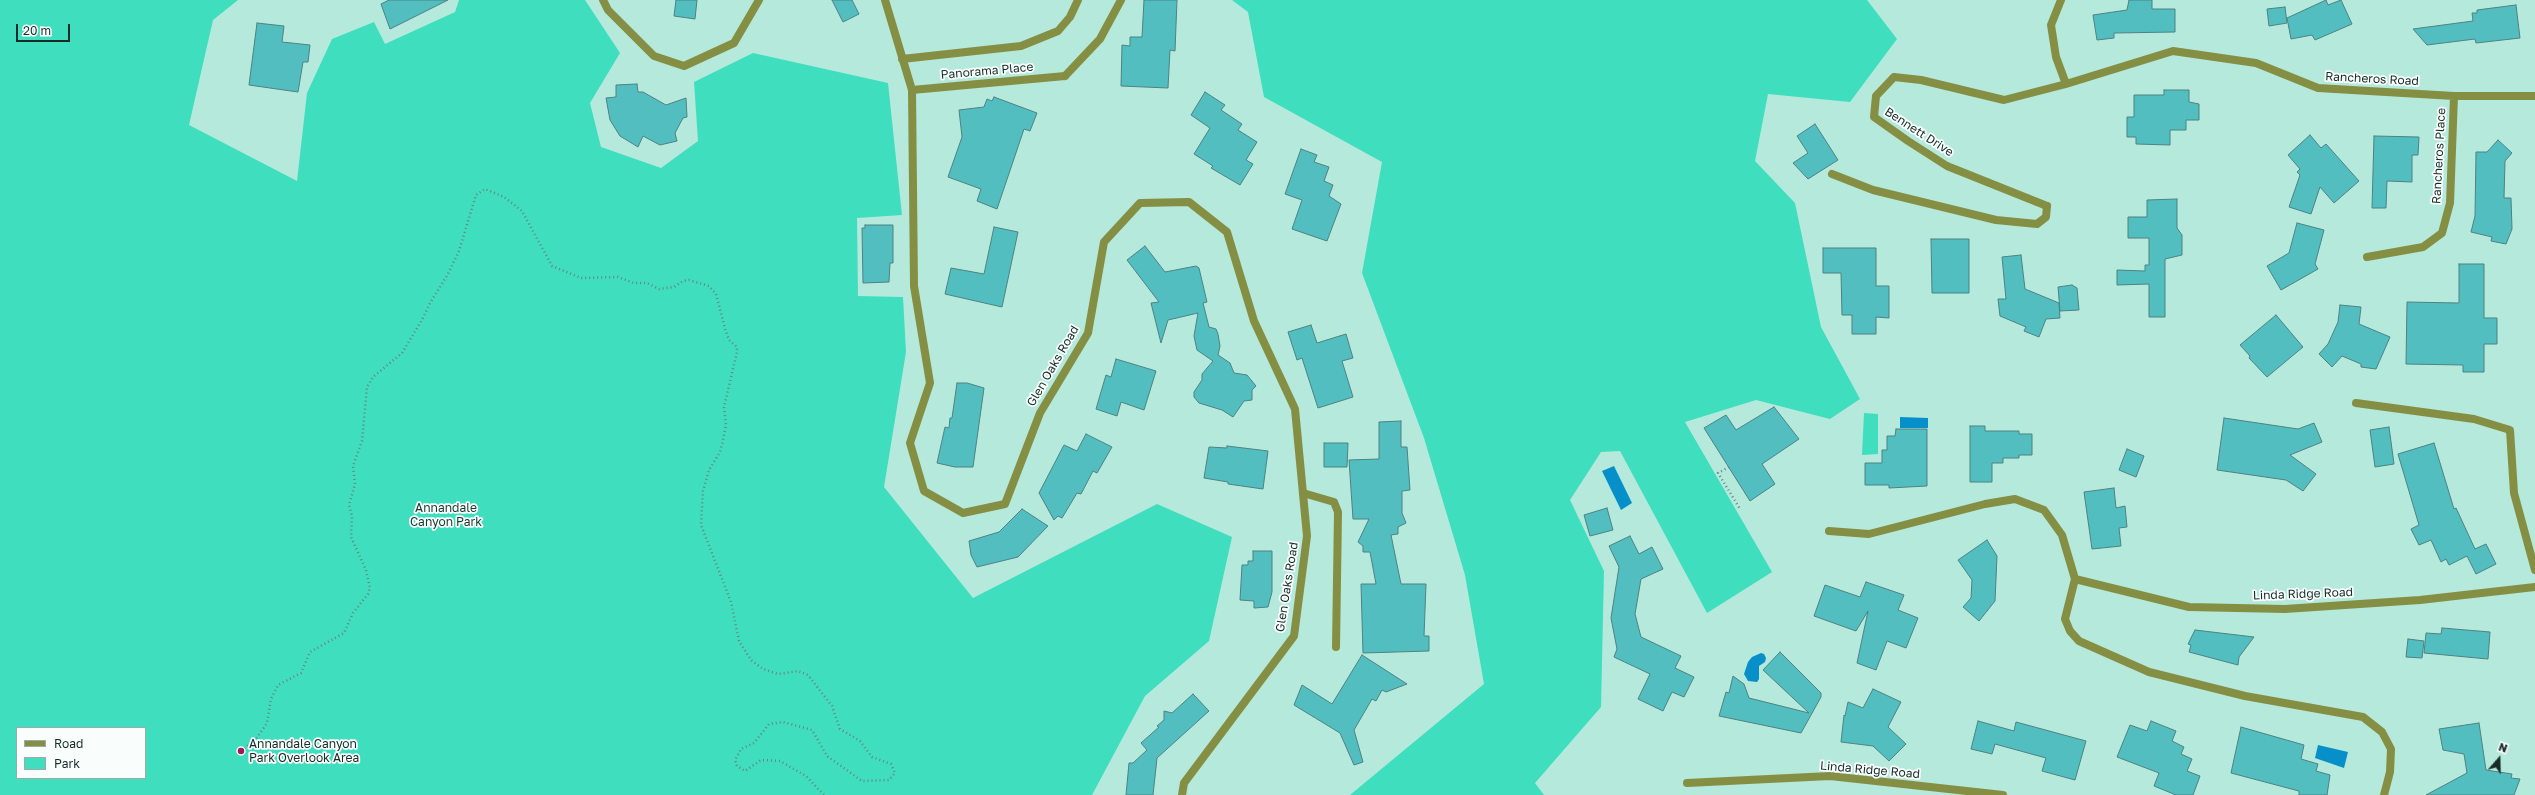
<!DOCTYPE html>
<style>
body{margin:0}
#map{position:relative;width:2535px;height:795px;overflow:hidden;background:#b5e9db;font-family:"Golos Text",sans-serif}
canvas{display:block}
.legend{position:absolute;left:16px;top:727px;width:130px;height:52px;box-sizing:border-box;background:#f9fefd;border:1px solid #9faaa7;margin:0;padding:5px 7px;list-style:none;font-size:12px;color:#182c27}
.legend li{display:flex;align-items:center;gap:8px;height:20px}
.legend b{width:20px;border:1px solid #9faaa7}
.north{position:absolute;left:2479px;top:739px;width:40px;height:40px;-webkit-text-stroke:3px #f9fefd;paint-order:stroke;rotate:20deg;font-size:11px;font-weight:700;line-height:16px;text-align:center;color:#182c27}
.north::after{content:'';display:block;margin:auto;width:14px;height:18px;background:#182c27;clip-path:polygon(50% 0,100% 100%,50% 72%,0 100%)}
.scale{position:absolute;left:16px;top:24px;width:54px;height:18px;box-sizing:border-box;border:2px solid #182c27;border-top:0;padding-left:5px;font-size:12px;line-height:14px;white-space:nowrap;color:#182c27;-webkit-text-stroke:3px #f9fefd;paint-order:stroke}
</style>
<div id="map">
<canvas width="2535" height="795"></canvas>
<ul class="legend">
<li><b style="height:5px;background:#848f43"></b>Road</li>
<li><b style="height:11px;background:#3fdebe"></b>Park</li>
</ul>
<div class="north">N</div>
<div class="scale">20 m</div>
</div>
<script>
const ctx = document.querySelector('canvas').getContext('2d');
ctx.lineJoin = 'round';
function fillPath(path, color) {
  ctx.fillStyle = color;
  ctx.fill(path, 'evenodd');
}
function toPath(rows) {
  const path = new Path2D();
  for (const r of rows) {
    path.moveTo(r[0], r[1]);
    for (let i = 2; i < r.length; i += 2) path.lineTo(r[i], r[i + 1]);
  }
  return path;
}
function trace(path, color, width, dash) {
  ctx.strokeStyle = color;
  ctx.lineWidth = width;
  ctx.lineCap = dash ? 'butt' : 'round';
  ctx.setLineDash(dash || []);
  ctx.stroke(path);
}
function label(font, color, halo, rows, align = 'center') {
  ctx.font = font + ' "Golos Text",sans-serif';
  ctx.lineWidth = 3.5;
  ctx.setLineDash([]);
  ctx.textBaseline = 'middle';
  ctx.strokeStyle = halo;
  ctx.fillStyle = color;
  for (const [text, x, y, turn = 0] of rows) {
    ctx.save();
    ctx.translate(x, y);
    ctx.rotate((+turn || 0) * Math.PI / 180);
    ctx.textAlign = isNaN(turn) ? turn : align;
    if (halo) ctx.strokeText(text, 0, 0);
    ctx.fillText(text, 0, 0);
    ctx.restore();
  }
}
const green = toPath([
 [0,0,238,0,213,20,189,125,297,181,307,93,332,39,374,22,385,44,455,12,459,0,585,0,620,53,590,103,601,147,661,168,698,141,694,82,753,53,888,83,902,215,857,218,858,296,903,297,906,352,884,487,973,598,1157,504,1232,537,1209,641,1145,696,1092,795,0,795],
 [17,728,145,728,145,778,17,778],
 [1232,0,1867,0,1897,39,1850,102,1768,94,1755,161,1795,203,1821,327,1860,399,1830,419,1756,400,1685,422,1772,572,1707,613,1620,451,1601,452,1570,500,1604,571,1601,707,1535,783,1544,795,1350,795,1484,684,1465,575,1424,438,1362,273,1382,162,1264,97,1248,12],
 [1864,413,1878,414,1878,454,1862,455]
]);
const water = toPath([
 [1900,417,1928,418,1928,428,1900,428],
 [1614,466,1632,503,1621,510,1602,471],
 [1761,653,1764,654,1766,658,1765,662,1759,666,1759,679,1757,682,1748,681,1744,674,1748,662,1752,657],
 [2318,745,2348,752,2344,768,2315,758]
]);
const building = toPath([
 [389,0,448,0,390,29,381,4,389,0],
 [676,0,697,0,695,19,674,16,676,0],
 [832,0,852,0,859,14,843,22,832,0],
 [1144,0,1177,0,1175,51,1170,50,1168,88,1121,86,1122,45,1130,46,1130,37,1142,37,1144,0],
 [2129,0,2152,0,2152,9,2175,9,2175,32,2114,33,2114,38,2097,40,2093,15,2127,10,2129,0],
 [2326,0,2328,5,2341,0,2352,24,2315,40,2312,35,2291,39,2287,18,2326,0],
 [2516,5,2520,38,2476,43,2475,39,2427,45,2413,29,2473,21,2472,13,2477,13,2477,10,2516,5],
 [2285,7,2287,23,2269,26,2267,9,2285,7],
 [257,23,284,26,282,42,310,45,308,62,303,62,298,92,249,85,257,23],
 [637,84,638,92,643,92,666,105,686,98,687,117,683,118,675,133,677,141,660,145,643,136,638,147,620,136,610,120,606,98,616,97,616,85,637,84],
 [2164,90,2189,90,2189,102,2199,104,2199,120,2186,120,2186,130,2170,130,2170,145,2136,144,2136,137,2127,137,2127,117,2134,117,2134,95,2164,95,2164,90],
 [1205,92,1225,105,1221,110,1242,124,1238,130,1257,142,1246,160,1253,164,1240,185,1211,168,1213,166,1194,154,1210,128,1191,115,1205,92],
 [994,97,1037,113,1030,131,1024,129,997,209,977,201,981,189,948,177,962,137,959,110,984,107,987,99,992,101,994,97],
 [1815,124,1838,160,1808,179,1793,163,1808,153,1797,136,1815,124],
 [2310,135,2321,148,2326,144,2359,181,2334,203,2320,187,2311,214,2289,207,2300,175,2297,172,2300,169,2288,155,2310,135],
 [2374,136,2419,137,2418,155,2412,155,2412,182,2387,181,2386,208,2372,208,2374,136],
 [2498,140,2512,153,2505,161,2504,198,2511,198,2512,229,2506,244,2491,241,2492,237,2471,232,2475,216,2476,152,2487,152,2498,140],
 [1301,149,1317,155,1314,162,1329,167,1324,181,1333,185,1329,196,1341,204,1327,241,1292,229,1302,200,1285,194,1301,149],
 [2177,199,2177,228,2182,235,2182,255,2165,259,2165,317,2149,317,2149,284,2117,285,2117,270,2145,271,2145,265,2149,265,2149,238,2128,238,2128,217,2147,217,2147,200,2177,199],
 [2297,223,2324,230,2315,264,2318,269,2281,290,2267,266,2289,253,2297,223],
 [865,225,893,225,893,263,890,263,889,282,863,283,862,228,865,228,865,225],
 [994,227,1018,232,1002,307,945,294,951,268,984,274,994,227],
 [1931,239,1969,239,1969,293,1932,293,1931,239],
 [1145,246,1165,272,1196,266,1199,268,1207,302,1203,303,1209,327,1216,329,1218,334,1220,346,1218,355,1230,363,1234,373,1247,375,1256,386,1252,390,1252,400,1244,401,1233,417,1222,410,1199,403,1194,397,1194,392,1202,380,1202,374,1213,361,1197,350,1194,336,1198,313,1168,320,1161,343,1151,303,1159,302,1127,260,1145,246],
 [1823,248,1876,248,1876,286,1889,286,1889,318,1876,317,1876,334,1852,334,1852,315,1842,315,1841,273,1823,273,1823,248],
 [2021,255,2025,289,2059,303,2060,318,2046,319,2039,337,2024,331,2026,327,2000,316,1998,299,2006,299,2002,257,2021,255],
 [2459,264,2484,264,2484,318,2497,318,2497,344,2484,344,2484,372,2463,372,2463,365,2406,364,2407,302,2459,303,2459,264],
 [2072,285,2077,288,2079,310,2060,311,2058,287,2072,285],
 [2340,305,2361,307,2359,324,2390,337,2376,369,2361,367,2361,364,2342,356,2332,367,2319,354,2328,344,2338,322,2340,305],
 [2276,315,2303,347,2267,377,2249,358,2250,356,2240,345,2276,315],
 [1311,325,1317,343,1346,334,1353,358,1342,361,1353,397,1318,408,1302,358,1297,360,1288,332,1311,325],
 [1116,359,1156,371,1144,410,1121,402,1117,416,1096,409,1106,375,1111,377,1116,359],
 [957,383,967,383,984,388,973,467,955,467,937,463,945,427,949,428,950,418,952,418,957,383],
 [1774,407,1799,439,1762,464,1775,484,1750,501,1704,428,1726,415,1736,430,1774,407],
 [2224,418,2298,429,2314,423,2322,442,2290,455,2316,474,2303,491,2286,480,2217,470,2224,418],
 [1401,421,1401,447,1407,447,1410,490,1402,491,1402,513,1406,523,1398,527,1398,534,1391,535,1401,584,1426,584,1424,636,1429,636,1429,651,1363,653,1361,584,1376,584,1370,552,1363,552,1363,546,1358,542,1369,519,1353,519,1349,460,1379,459,1379,422,1401,421],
 [1970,426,1985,426,1985,431,2019,431,2019,434,2032,434,2032,455,2019,455,2019,458,2003,458,2003,463,1992,463,1992,482,1970,482,1970,426],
 [2389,427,2394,464,2375,467,2370,430,2389,427],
 [1896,429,1927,429,1927,486,1889,488,1889,485,1865,485,1865,463,1882,463,1882,450,1887,450,1887,436,1895,436,1896,429],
 [1086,434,1112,447,1097,473,1093,471,1081,494,1077,493,1062,518,1058,516,1054,520,1039,493,1064,445,1077,451,1086,434],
 [1324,443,1348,443,1347,467,1324,467,1324,443],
 [2434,443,2454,509,2456,508,2475,549,2486,544,2496,564,2476,574,2467,556,2449,565,2446,559,2441,562,2431,540,2419,545,2411,529,2419,525,2398,454,2434,443],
 [1227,446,1268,451,1263,489,1228,484,1228,482,1204,478,1209,447,1227,448,1227,446],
 [2127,449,2144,456,2136,477,2119,470,2127,449],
 [2114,488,2116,508,2125,506,2127,527,2119,528,2121,546,2092,549,2084,492,2114,488],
 [1607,508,1613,530,1590,536,1584,515,1607,508],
 [1022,509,1048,526,1018,557,977,567,971,555,969,541,999,532,1022,509],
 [1630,536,1639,554,1652,547,1663,569,1641,579,1635,614,1641,637,1681,656,1675,668,1694,677,1684,697,1672,692,1663,711,1638,699,1650,674,1614,657,1617,649,1611,618,1619,567,1609,546,1630,536],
 [1987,540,1997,556,1995,601,1979,621,1963,607,1971,598,1972,580,1958,560,1987,540],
 [1253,551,1272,551,1272,592,1268,607,1254,608,1254,601,1240,600,1242,565,1248,565,1248,561,1253,561,1253,551],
 [1866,582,1904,595,1898,610,1918,618,1906,648,1887,641,1876,670,1857,663,1868,611,1856,631,1814,616,1825,585,1860,597,1866,582],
 [2442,628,2490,632,2488,659,2424,653,2426,633,2441,634,2442,628],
 [2195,630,2254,637,2239,657,2238,665,2189,652,2191,645,2188,644,2195,630],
 [2408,639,2424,641,2422,658,2406,657,2408,639],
 [1780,652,1821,693,1821,697,1801,733,1719,716,1726,692,1729,693,1733,676,1744,684,1749,698,1809,713,1763,670,1780,652],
 [1362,655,1407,684,1386,692,1382,690,1376,701,1372,699,1354,730,1363,762,1354,765,1340,733,1294,705,1302,685,1332,704,1362,655],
 [1873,689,1901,702,1888,727,1906,744,1889,761,1873,746,1841,742,1844,715,1845,716,1848,702,1863,708,1873,689],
 [1193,694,1209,711,1157,758,1153,795,1126,795,1129,763,1133,763,1147,750,1141,743,1159,727,1157,726,1164,720,1164,711,1172,713,1193,694],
 [1978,721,2014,731,2016,722,2086,741,2075,780,2042,771,2046,758,1995,744,1992,754,1971,749,1978,721],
 [2151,721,2176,731,2172,741,2184,747,2181,754,2192,759,2187,771,2200,776,2193,795,2176,795,2154,786,2159,773,2117,757,2130,725,2147,731,2151,721],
 [2479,723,2486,770,2512,774,2511,778,2520,779,2514,795,2426,795,2467,773,2464,754,2443,750,2439,729,2479,723],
 [2241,727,2304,745,2301,759,2318,764,2316,771,2330,775,2327,795,2299,795,2299,791,2231,773,2241,727]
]);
const path = toPath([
 [1729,467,1718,473,1740,509],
 [241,751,256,739,267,723,271,699,278,685,301,673,310,652,344,633,353,613,368,594,370,588,366,570,351,537,352,516,349,505,355,484,353,466,362,441,367,387,373,377,402,353,422,320,430,303,448,274,459,251,476,195,485,189,504,197,522,211,552,266,581,278,618,277,634,283,647,283,659,289,674,287,683,281,689,280,709,286,716,294,726,332,729,340,737,347,737,352,724,407,726,425,723,440,720,452,709,470,703,491,701,525,731,602,739,641,751,660,763,669,778,674,798,671,808,675,832,706,840,729,860,741,872,757,891,764,895,773,889,780,862,781,827,756,812,730,783,722,769,724,754,743,741,749,735,760,737,766,745,771,761,760,780,761,806,776,824,795]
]);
const service = toPath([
 [1065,76,1100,39,1121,0],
 [1832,174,1873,190,1996,220,2037,224,2046,217,2047,206],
 [1303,493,1334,502,1338,512,1336,647]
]);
const minor = toPath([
 [603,0,608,10,654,56,684,66,734,43,759,0],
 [885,0,912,90,914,286,930,383,910,443,924,491,963,513,1005,504,1040,413,1088,333,1104,242,1140,203,1189,202,1227,232,1254,321,1295,409,1307,536,1294,636,1184,783,1182,795],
 [2061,0,2051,25,2056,57,2066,84],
 [902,59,1021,46,1058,31,1070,17,1078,0],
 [912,90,1065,76],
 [2047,206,1947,166,1908,141,1874,117,1876,96,1894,77,1921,80,2004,100,2066,84,2173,51,2256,63,2318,88,2454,96,2535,96],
 [2367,257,2423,247,2442,233,2450,203,2454,96],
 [2356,403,2474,419,2510,430,2514,493,2535,570],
 [1829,531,1869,534,1985,504,2015,499,2044,510,2062,535,2075,579],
 [1687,783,1830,776,2003,795],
 [2384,795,2390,772,2391,749,2382,732,2363,717,2245,696,2149,672,2079,641,2070,631,2065,619,2075,579,2189,607,2285,609,2420,600,2535,587]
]);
const markers = [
 [241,751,4,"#a2165e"]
];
const streetNames = [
 ["Panorama Place",987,71,-5],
 ["Rancheros Road",2372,79,3],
 ["Bennett Drive",1919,132,33],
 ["Rancheros Place",2439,156,-87],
 ["Glen Oaks Road",1053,366,-60],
 ["Glen Oaks Road",1287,587,-81],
 ["Linda Ridge Road",2303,594,-2],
 ["Linda Ridge Road",1870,770,5]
];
const parkNames = [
 ["Annandale",446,508],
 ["Canyon Park",446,522]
];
const poiNames = [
 ["Annandale Canyon",249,744],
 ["Park Overlook Area",249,758]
];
fillPath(green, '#3fdebe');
fillPath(water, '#068fc9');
fillPath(building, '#52bebf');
trace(building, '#4d8283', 1);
trace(path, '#64887e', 2.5, [1, 3]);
trace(service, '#848f43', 8);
trace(minor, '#848f43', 8);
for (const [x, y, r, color] of markers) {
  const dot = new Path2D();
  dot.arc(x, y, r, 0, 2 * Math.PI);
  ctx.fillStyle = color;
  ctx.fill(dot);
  trace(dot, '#f9fefd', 1.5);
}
label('12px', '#182c27', '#f9fefd', streetNames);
label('12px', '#1a3831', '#f9fefd', parkNames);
label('12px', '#182c27', '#f9fefd', poiNames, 'left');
</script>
